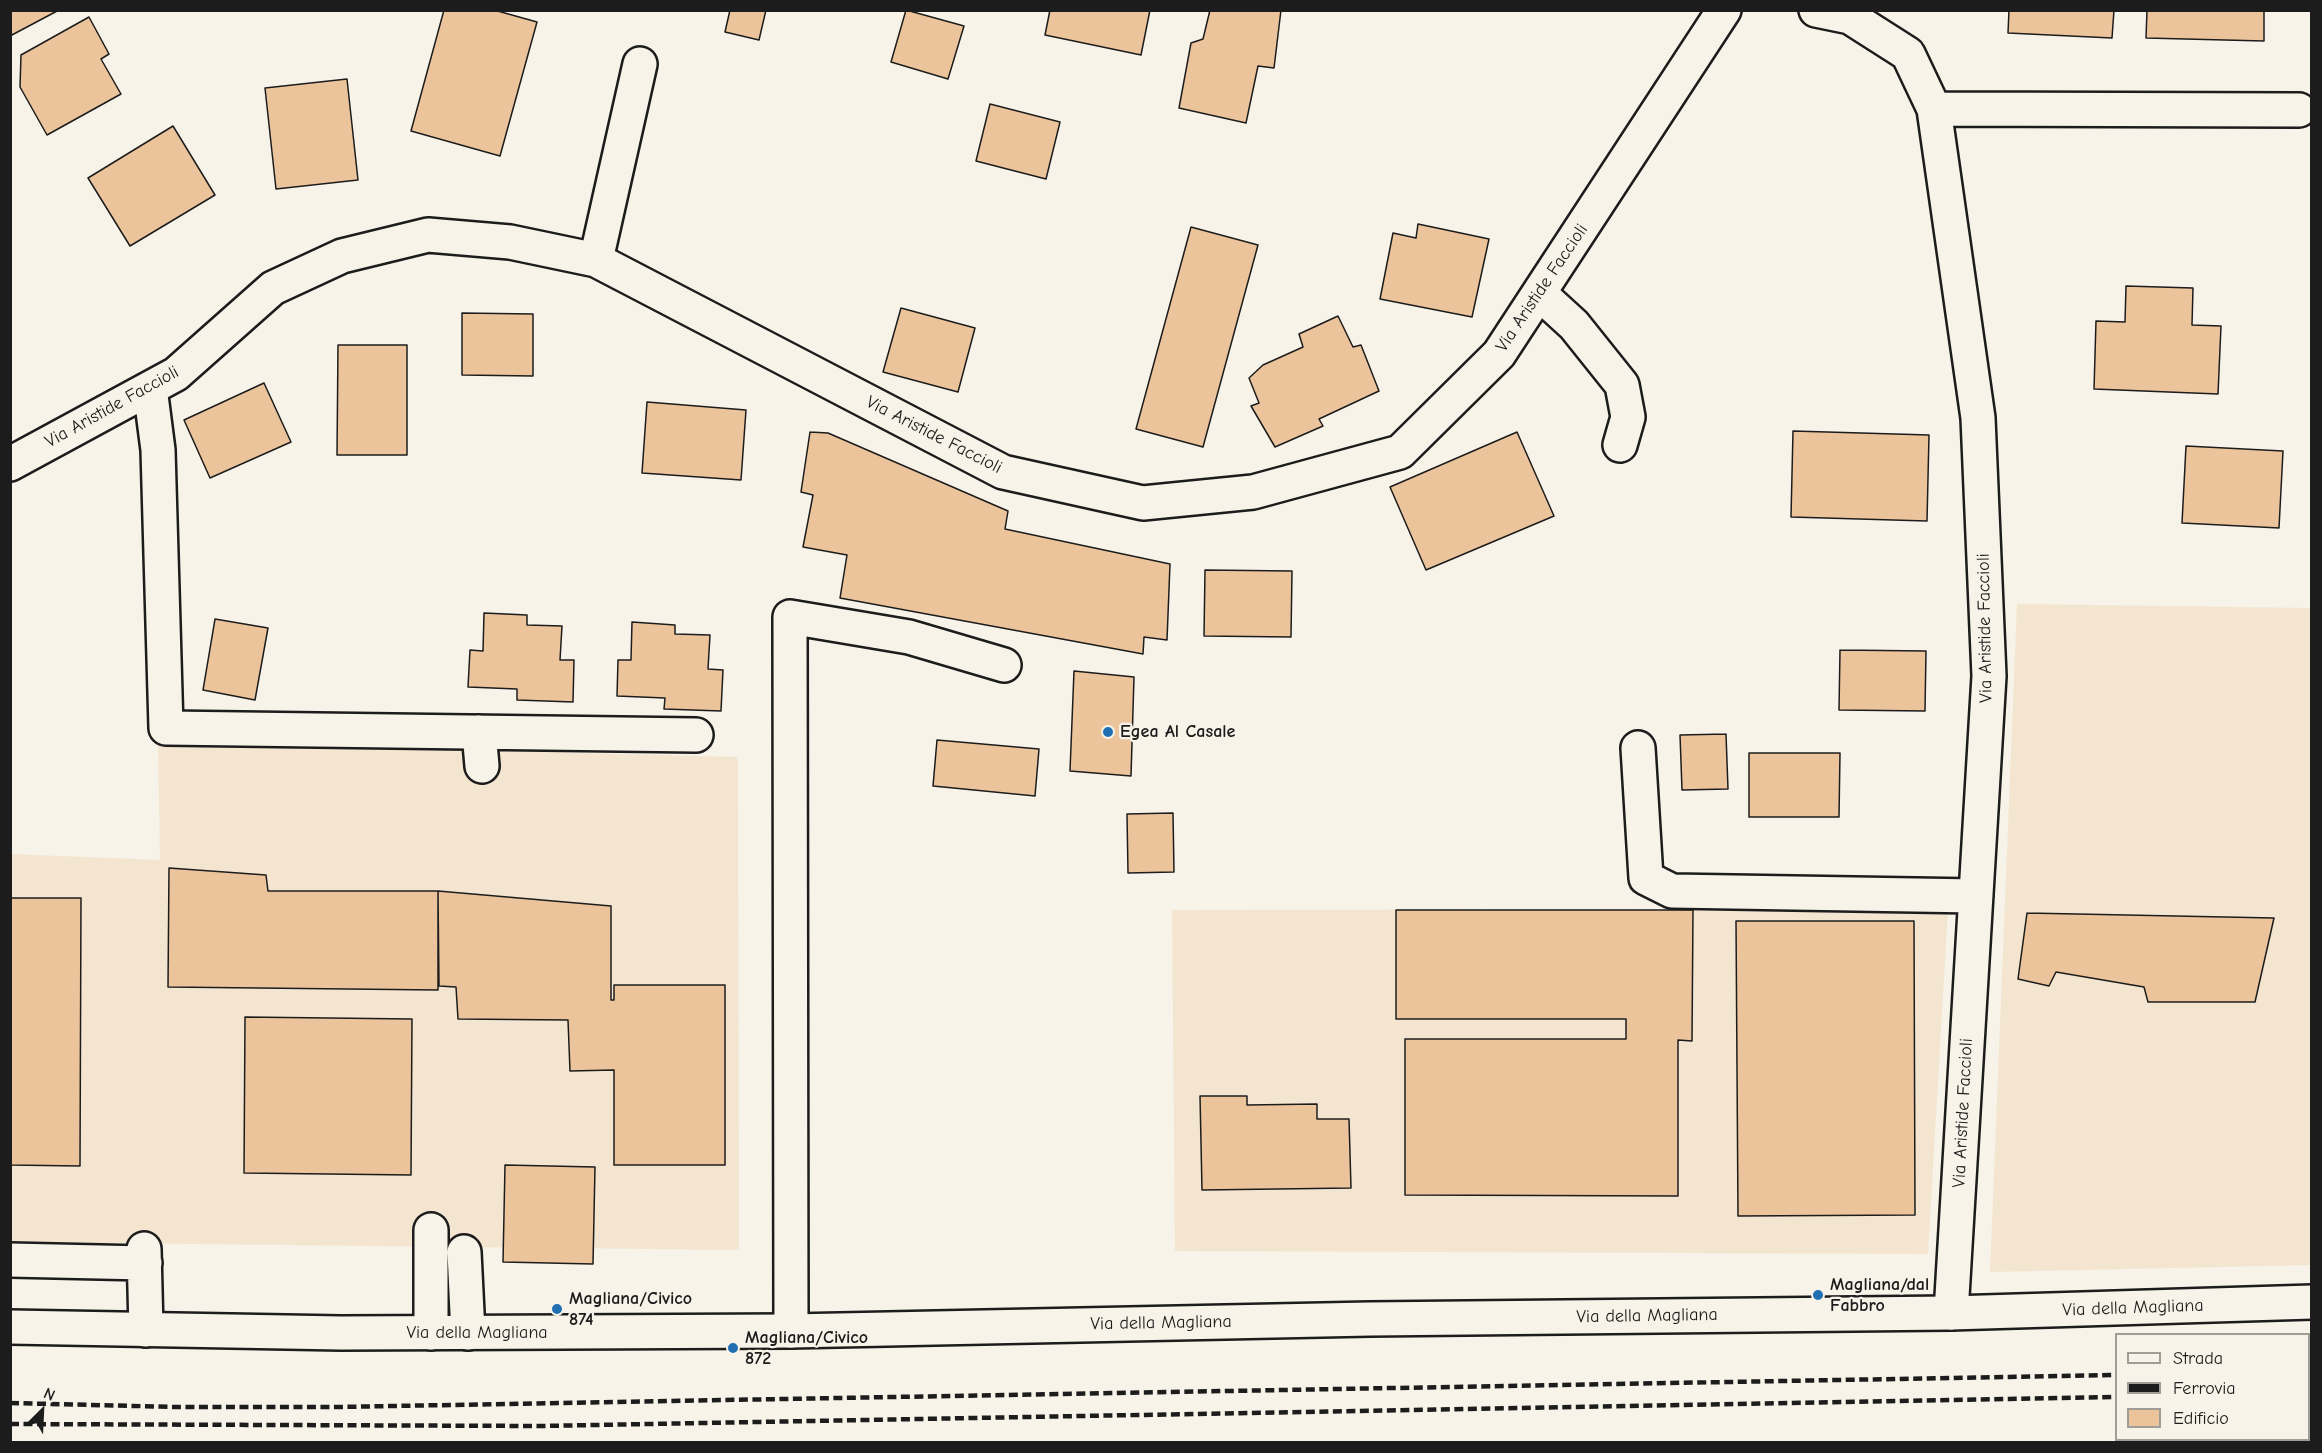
<!DOCTYPE html>
<style>
body{margin:0}
#map{position:relative;width:2322px;height:1453px;overflow:hidden;background:#f7f3e8;font-family:"Comic Neue",sans-serif}
canvas{display:block}
.frame{position:absolute;inset:0;border:12px solid #1c1c1c;pointer-events:none}
.legend{position:absolute;left:2115px;top:1333px;width:195px;height:108px;box-sizing:border-box;background:#f7f3e8;border:2px solid #9f9d96;margin:0;padding:8px 10px;list-style:none;font-size:18px;color:#1c1c1c}
.legend li{display:flex;align-items:center;gap:12px;height:30px}
.legend b{width:30px;border:2px solid #9f9d96}
.north{position:absolute;left:12px;top:1381px;width:60px;height:60px;-webkit-text-stroke:4px #f7f3e8;paint-order:stroke;rotate:24deg;font-size:16px;font-weight:700;line-height:24px;text-align:center;color:#1c1c1c}
.north::after{content:'';display:block;margin:auto;width:21px;height:27px;background:#1c1c1c;clip-path:polygon(50% 0,100% 100%,50% 72%,0 100%)}
</style>
<div id="map">
<canvas width="2322" height="1453"></canvas>
<div class="frame"></div>
<ul class="legend">
<li><b style="height:8px;background:#f7f3e8"></b>Strada</li>
<li><b style="height:8px;background:#1c1c1c"></b>Ferrovia</li>
<li><b style="height:16px;background:#ecc49c"></b>Edificio</li>
</ul>
<div class="north">N</div>
</div>
<script>
const ctx = document.querySelector('canvas').getContext('2d');
ctx.lineJoin = 'round';
function fillPath(path, color) {
  ctx.fillStyle = color;
  ctx.fill(path, 'evenodd');
}
function toPath(rows) {
  const path = new Path2D();
  for (const r of rows) {
    path.moveTo(r[0], r[1]);
    for (let i = 2; i < r.length; i += 2) path.lineTo(r[i], r[i + 1]);
  }
  return path;
}
function trace(path, color, width, dash) {
  ctx.strokeStyle = color;
  ctx.lineWidth = width;
  ctx.lineCap = dash ? 'butt' : 'round';
  ctx.setLineDash(dash || []);
  ctx.stroke(path);
}
function label(font, color, halo, rows, align = 'center') {
  ctx.font = font + ' "Comic Neue",sans-serif';
  ctx.lineWidth = 4.5;
  ctx.setLineDash([]);
  ctx.textBaseline = 'middle';
  ctx.strokeStyle = halo;
  ctx.fillStyle = color;
  for (const [text, x, y, turn = 0] of rows) {
    ctx.save();
    ctx.translate(x, y);
    ctx.rotate((+turn || 0) * Math.PI / 180);
    ctx.textAlign = isNaN(turn) ? turn : align;
    if (halo) ctx.strokeText(text, 0, 0);
    ctx.fillText(text, 0, 0);
    ctx.restore();
  }
}
const built = toPath([
 [2017,604,2311,608,2311,1265,1990,1272],
 [158,742,738,757,739,1250,11,1242,11,854,160,860],
 [1948,909,1928,1254,1175,1251,1172,910]
]);
const building = toPath([
 [10,10,59,10,10,36,10,10],
 [444,10,494,10,537,22,500,156,411,131,444,10],
 [730,10,766,10,759,40,725,32,730,10],
 [906,10,964,26,948,79,891,62,906,10],
 [1050,10,1150,10,1141,55,1045,35,1050,10],
 [1210,10,1281,10,1274,68,1258,66,1246,123,1179,108,1191,43,1203,39,1210,10],
 [2009,10,2114,10,2112,38,2008,33,2009,10],
 [2147,10,2264,10,2264,41,2146,38,2147,10],
 [89,17,109,54,101,59,121,94,47,135,20,87,21,55,89,17],
 [347,79,358,180,276,189,265,88,347,79],
 [990,104,1060,122,1046,179,976,161,990,104],
 [173,126,215,195,130,246,88,178,173,126],
 [1418,224,1489,239,1472,317,1380,299,1393,233,1416,238,1418,224],
 [1191,227,1258,245,1203,447,1136,429,1191,227],
 [2126,286,2193,288,2192,325,2221,326,2218,394,2094,389,2096,321,2125,322,2126,286],
 [901,308,975,328,958,392,883,372,901,308],
 [462,313,533,314,533,376,462,375,462,313],
 [1338,316,1353,347,1361,345,1379,391,1319,419,1323,426,1275,447,1251,406,1259,403,1249,378,1263,365,1303,347,1299,334,1338,316],
 [338,345,407,345,407,455,337,455,338,345],
 [264,383,291,442,210,478,184,420,264,383],
 [647,402,746,410,741,480,642,473,647,402],
 [1793,431,1929,435,1927,521,1791,517,1793,431],
 [810,432,828,433,1008,511,1005,529,1170,564,1167,640,1144,637,1143,654,840,598,847,555,803,547,813,495,801,492,810,432],
 [1517,432,1554,516,1426,570,1390,487,1517,432],
 [2186,446,2283,451,2279,528,2182,523,2186,446],
 [1205,570,1292,571,1291,637,1204,636,1205,570],
 [484,613,527,615,527,625,562,626,560,660,574,660,573,702,517,700,517,689,468,687,470,650,483,651,484,613],
 [215,619,268,628,255,700,203,690,215,619],
 [632,622,675,625,675,634,710,635,708,669,723,670,721,711,664,709,665,698,617,696,618,660,631,660,632,622],
 [1840,650,1926,651,1925,711,1839,710,1840,650],
 [1074,671,1134,677,1131,776,1070,771,1074,671],
 [1726,734,1728,789,1682,790,1680,735,1726,734],
 [937,740,1039,749,1035,796,933,786,937,740],
 [1749,753,1840,753,1839,817,1749,817,1749,753],
 [1173,813,1174,872,1128,873,1127,814,1173,813],
 [169,868,266,875,268,891,438,891,438,990,168,987,169,868],
 [438,891,611,906,611,1000,614,1000,614,985,725,985,725,1165,614,1165,614,1070,570,1071,568,1020,458,1019,456,987,439,986,438,891],
 [10,898,81,898,80,1166,10,1165,10,898],
 [1396,910,1693,910,1692,1041,1678,1040,1678,1196,1405,1195,1405,1039,1626,1039,1626,1019,1396,1019,1396,910],
 [2027,913,2274,918,2255,1002,2148,1002,2144,987,2056,972,2049,986,2018,979,2027,913],
 [1736,921,1914,921,1915,1215,1738,1216,1736,921],
 [245,1017,412,1019,411,1175,244,1173,245,1017],
 [1200,1096,1247,1096,1247,1105,1317,1104,1317,1119,1349,1119,1351,1188,1202,1190,1200,1096],
 [505,1165,595,1167,593,1264,503,1262,505,1165]
]);
const minor = toPath([
 [1816,10,1850,17,1908,54,1934,109,1978,418,1989,676,1951,1313],
 [1934,109,2299,110],
 [596,260,640,64],
 [1539,293,1574,325,1622,385,1628,417,1620,445],
 [150,388,158,450,166,728,696,735],
 [10,464,176,374,273,288,342,256,428,235,510,242,596,260,1003,472,1143,503,1253,492,1400,452,1499,354,1724,10],
 [479,732,482,766],
 [1638,748,1646,878,1672,891,1976,896],
 [431,1230,431,1333],
 [144,1249,146,1330],
 [464,1252,468,1333],
 [10,1260,145,1263],
 [791,1331,790,617,909,637,1004,665]
]);
const major = toPath([
 [10,1327,341,1333,791,1331,1370,1319,1951,1313,2312,1302]
]);
const rail = toPath([
 [2308,1371,2312,1371],
 [2308,1394,2312,1394],
 [10,1403,177,1407,338,1407,2116,1375],
 [10,1424,539,1426,2116,1397]
]);
const markers = [
 [1108,732,6,"#1f6fb2"],
 [1818,1295,6,"#1f6fb2"],
 [557,1309,6,"#1f6fb2"],
 [733,1348,6,"#1f6fb2"]
];
const streetNames = [
 ["Via Aristide Faccioli",1542,288,-56],
 ["Via Aristide Faccioli",112,407,-29],
 ["Via Aristide Faccioli",934,435,27],
 ["Via Aristide Faccioli",1985,628,-91],
 ["Via Aristide Faccioli",1963,1113,-87],
 ["Via della Magliana",2133,1308,-2],
 ["Via della Magliana",1647,1316,-1],
 ["Via della Magliana",1161,1323,-1],
 ["Via della Magliana",477,1333]
];
const poiNames = [
 ["Egea Al Casale",1120,732],
 ["Magliana/dal",1830,1285],
 ["Fabbro",1830,1306],
 ["Magliana/Civico",569,1299],
 ["874",569,1320],
 ["Magliana/Civico",745,1338],
 ["872",745,1359]
];
fillPath(built, '#f4e5d1');
fillPath(building, '#ecc49c');
trace(building, '#1c1c1c', 1.5);
trace(minor, '#1c1c1c', 38);
trace(major, '#1c1c1c', 38);
trace(minor, '#f7f3e8', 33);
trace(major, '#f7f3e8', 33);
trace(rail, '#1c1c1c', 4.5, [9, 4.5]);
for (const [x, y, r, color] of markers) {
  const dot = new Path2D();
  dot.arc(x, y, r, 0, 2 * Math.PI);
  ctx.fillStyle = color;
  ctx.fill(dot);
  trace(dot, '#f7f3e8', 2);
}
label('18px', '#1c1c1c', '#f7f3e8', streetNames);
label('bold 18px', '#1c1c1c', '#f7f3e8', poiNames, 'left');
</script>
